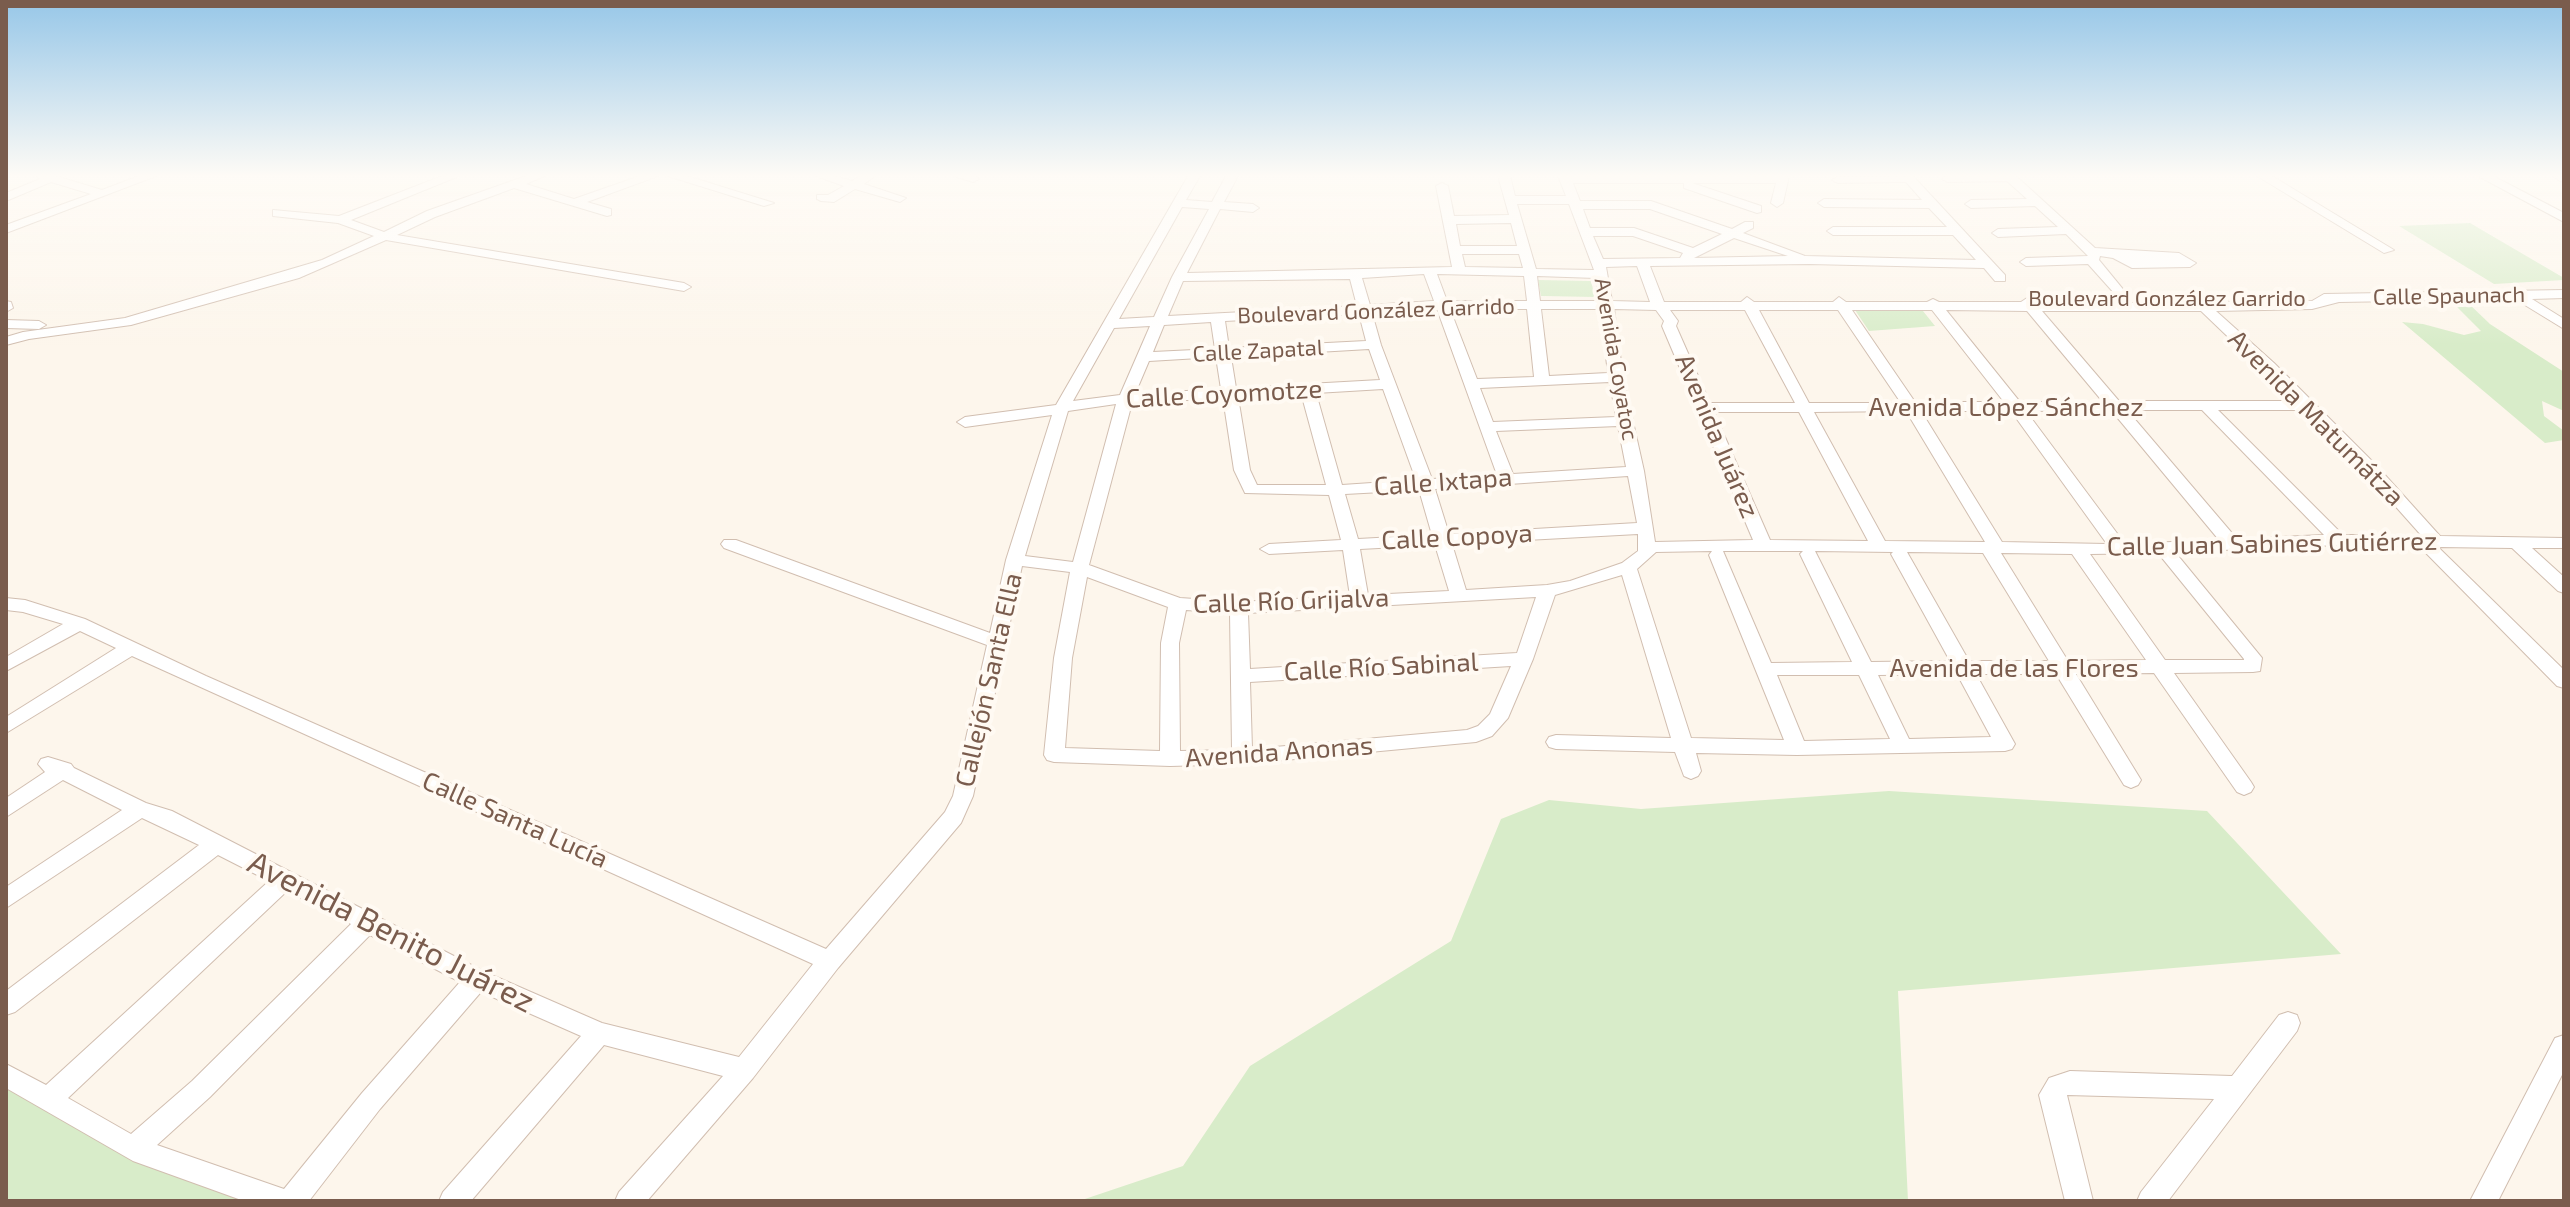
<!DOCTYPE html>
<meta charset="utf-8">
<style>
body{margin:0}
#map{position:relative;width:2570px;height:1207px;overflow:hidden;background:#fdf6ec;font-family:"Exo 2",sans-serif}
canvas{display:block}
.frame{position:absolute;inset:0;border:8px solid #7a5c4d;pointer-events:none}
</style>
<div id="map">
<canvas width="2570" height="1207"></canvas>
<div class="frame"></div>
</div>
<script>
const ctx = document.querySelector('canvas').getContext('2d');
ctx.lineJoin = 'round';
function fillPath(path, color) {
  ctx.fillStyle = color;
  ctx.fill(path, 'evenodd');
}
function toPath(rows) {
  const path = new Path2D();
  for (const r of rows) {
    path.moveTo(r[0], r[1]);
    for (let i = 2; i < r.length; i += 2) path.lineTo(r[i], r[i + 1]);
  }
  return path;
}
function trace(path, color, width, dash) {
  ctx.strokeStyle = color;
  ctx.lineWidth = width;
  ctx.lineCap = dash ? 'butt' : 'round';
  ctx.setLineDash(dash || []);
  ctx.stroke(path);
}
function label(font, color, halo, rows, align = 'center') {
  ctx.font = font + ' "Exo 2",sans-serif';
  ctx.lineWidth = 8;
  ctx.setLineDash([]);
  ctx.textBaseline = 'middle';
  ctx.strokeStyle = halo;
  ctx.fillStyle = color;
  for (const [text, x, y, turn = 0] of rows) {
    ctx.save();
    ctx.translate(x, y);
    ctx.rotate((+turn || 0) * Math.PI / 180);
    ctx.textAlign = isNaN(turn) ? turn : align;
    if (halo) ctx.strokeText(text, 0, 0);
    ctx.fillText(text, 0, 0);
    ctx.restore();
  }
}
const green = toPath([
 [2470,223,2564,278,2564,280,2494,284,2399,226],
 [1538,280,1591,281,1595,297,1541,296],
 [2466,301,2490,324,2564,372,2564,411,2542,401,2544,416,2564,431,2564,440,2545,443,2402,322,2423,324,2464,335,2481,331,2452,302],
 [1855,310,1923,311,1935,326,1869,331],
 [1889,791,2207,811,2341,954,1898,991,1908,1201,1079,1201,1183,1166,1250,1066,1451,941,1501,819,1549,800,1641,809],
 [6,1083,246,1201,6,1201]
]);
const minor = toPath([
 [37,176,56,176,102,190,139,176,156,176,6,233,6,225,91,194,51,182,6,201,6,193,40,179,37,176],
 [442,176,459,176,351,220,384,232,427,211,526,176,544,176,526,184,574,199,640,176,658,176,587,202,611,209,611,215,607,216,514,188,435,217,397,235,684,283,691,287,684,291,386,240,299,278,131,325,29,339,6,345,6,337,23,332,125,318,322,260,374,236,338,223,273,216,273,210,339,216,442,176],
 [668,176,687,176,774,203,764,206,668,176],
 [816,176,835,176,852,181,860,176,875,176,864,184,906,198,900,202,855,189,834,202,821,201,817,199,817,195,828,195,844,186,816,176],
 [954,176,976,176,979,179,973,182,954,176],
 [1188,176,1200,176,1186,200,1212,202,1226,176,1238,176,1224,202,1253,204,1259,208,1253,212,1220,209,1187,273,1452,267,1436,186,1442,183,1448,186,1454,216,1509,215,1498,176,1510,176,1515,196,1566,196,1558,176,1789,176,1783,203,1777,207,1771,203,1776,183,1692,183,1761,206,1761,212,1757,213,1684,188,1684,183,1573,183,1580,201,1651,201,1732,229,1745,222,1753,222,1753,228,1743,233,1805,256,1976,260,1953,235,1833,235,1827,231,1833,227,1947,227,1929,208,1824,207,1818,203,1824,199,1922,200,1906,182,1838,183,1832,180,1838,177,1913,176,2005,275,2005,281,1995,281,1984,268,1809,264,1650,266,1664,302,1741,302,1747,297,1754,302,1833,302,1839,297,1846,302,1927,302,1933,299,1939,302,2021,302,2027,298,2035,303,2123,303,2088,264,2026,266,2020,262,2026,258,2088,256,2066,234,1998,237,1992,233,1998,229,2058,227,2035,206,1971,208,1965,204,1971,200,2027,199,2007,181,1948,182,1942,179,1945,176,2016,176,2095,248,2179,253,2196,263,2190,267,2132,268,2113,258,2100,256,2099,260,2131,299,2125,303,2312,301,2324,294,2564,290,2564,298,2532,299,2564,319,2564,329,2515,299,2339,302,2312,309,2216,311,2274,363,2376,465,2440,536,2564,538,2564,548,2532,548,2564,577,2564,593,2558,591,2512,548,2438,547,2564,670,2564,688,2557,686,2419,546,2338,545,2175,552,2262,658,2260,671,2253,672,2174,673,2251,782,2254,787,2251,792,2244,795,2237,792,2154,673,2076,674,2141,780,2138,785,2131,788,2124,785,2056,674,1976,674,2015,744,2012,749,2005,751,1797,755,1696,753,1701,771,1698,776,1691,779,1684,776,1675,752,1556,749,1549,747,1546,742,1549,737,1556,735,1671,738,1622,575,1555,595,1533,659,1508,718,1492,736,1476,742,1242,764,1170,766,1054,762,1047,760,1044,755,1054,658,1070,572,1022,566,973,796,961,823,838,968,753,1078,647,1201,615,1201,619,1192,723,1076,604,1045,471,1201,439,1201,443,1192,581,1036,481,992,380,1109,309,1201,244,1201,133,1161,6,1088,6,1064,46,1085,269,881,218,855,15,1012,6,1015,6,991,199,845,142,818,6,908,6,887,122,810,63,780,6,817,6,798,45,772,38,764,41,759,48,757,71,764,74,768,146,803,172,811,485,972,602,1023,739,1057,813,964,132,656,6,733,6,717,116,648,80,631,6,671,6,657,63,624,23,612,6,610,6,598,25,600,85,619,206,676,826,949,945,812,953,796,987,645,724,548,721,544,724,540,736,540,990,633,1006,560,1052,415,965,427,957,422,965,417,1056,405,1188,176],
 [1517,204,1569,204,1594,270,1536,269,1517,204],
 [1182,207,1209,209,1172,277,1154,317,1119,319,1182,207],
 [1583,209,1650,209,1722,234,1693,248,1634,228,1590,228,1583,209],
 [1511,223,1517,246,1460,246,1456,224,1511,223],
 [1593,236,1633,236,1683,253,1680,258,1603,259,1593,236],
 [1734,238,1788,256,1694,258,1734,238],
 [1462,254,1519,254,1523,268,1465,267,1462,254],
 [1637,266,1650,302,1612,301,1606,267,1637,266],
 [1424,274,1434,301,1370,305,1362,278,1424,274],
 [1437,274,1524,276,1527,301,1447,301,1437,274],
 [1537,276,1596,278,1599,301,1540,301,1537,276],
 [1350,279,1357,306,1168,316,1183,281,1350,279],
 [1437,309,1497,475,1432,479,1381,345,1372,313,1437,309],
 [1450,309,1527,309,1534,377,1477,379,1450,309],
 [1541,309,1600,309,1608,373,1549,376,1541,309],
 [1614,309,1656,310,1664,321,1662,326,1753,540,1655,542,1644,471,1623,377,1614,309],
 [1670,310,1745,310,1795,403,1710,403,1676,326,1678,321,1670,310],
 [1759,310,1838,310,1901,403,1809,403,1759,310],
 [1852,310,1932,310,2004,402,1915,402,1852,310],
 [1946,310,2027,311,2103,402,2020,402,1946,310],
 [2042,311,2201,311,2295,401,2119,401,2042,311],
 [1359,314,1366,341,1229,348,1225,321,1359,314],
 [1211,322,1215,349,1153,352,1164,325,1211,322],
 [1150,326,1120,395,1073,401,1114,328,1150,326],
 [1369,349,1380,380,1236,388,1231,357,1369,349],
 [1216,357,1221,389,1135,394,1149,361,1216,357],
 [1610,382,1616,417,1493,422,1480,388,1610,382],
 [1383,389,1416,480,1342,485,1316,393,1383,389],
 [1301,393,1326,485,1257,485,1250,470,1238,397,1301,393],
 [1223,398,1234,470,1245,493,1329,495,1341,540,1269,544,1260,549,1269,554,1343,550,1350,596,1239,602,1180,598,1089,565,1132,403,1223,398],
 [1116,404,1073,562,1025,556,1068,411,1116,404],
 [2111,410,2219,540,2125,544,2026,411,2111,410],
 [2127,410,2202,410,2324,535,2237,539,2127,410],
 [2218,410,2304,410,2364,471,2421,535,2343,535,2218,410],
 [1906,411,1985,542,1885,541,1814,412,1906,411],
 [1921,411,2011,411,2107,544,2002,542,1921,411],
 [1714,412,1799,412,1868,541,1770,540,1714,412],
 [1618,426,1626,467,1513,474,1496,431,1618,426],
 [1628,476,1637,523,1449,534,1435,489,1628,476],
 [1419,490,1432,535,1358,539,1345,494,1419,490],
 [1638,534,1638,551,1622,563,1570,581,1547,585,1466,590,1452,544,1638,534],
 [1435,545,1449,591,1368,595,1360,549,1435,545],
 [1712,551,1709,555,1784,740,1691,738,1637,569,1656,552,1712,551],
 [1723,551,1803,551,1800,554,1852,662,1771,663,1723,551],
 [1815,551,1893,552,1891,554,1950,661,1871,662,1815,551],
 [1907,552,1983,553,2049,661,1969,661,1907,552],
 [2001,553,2072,554,2146,660,2068,661,2001,553],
 [2158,553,2244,659,2244,660,2165,660,2090,554,2158,553],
 [1087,577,1168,607,1161,643,1160,751,1065,748,1072,658,1087,577],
 [1536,597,1517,653,1250,669,1248,613,1536,597],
 [1186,610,1230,613,1232,750,1180,751,1179,643,1186,610],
 [1511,666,1490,714,1478,726,1467,730,1252,749,1250,682,1511,666],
 [1957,674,1991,737,1909,739,1878,675,1957,674],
 [1777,675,1859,675,1890,739,1804,741,1777,675],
 [287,891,351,924,192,1081,131,1134,68,1098,287,891],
 [370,935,460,982,362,1093,284,1189,157,1145,210,1097,370,935],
 [2257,176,2272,176,2394,250,2384,253,2257,176],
 [2478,176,2493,176,2564,213,2564,222,2478,176],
 [2553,176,2564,176,2564,182,2560,181,2553,176],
 [6,301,11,302,13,308,6,312,6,301],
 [6,320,39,321,46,325,39,329,6,328,6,320],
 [2288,1012,2297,1015,2300,1023,2297,1031,2168,1201,2137,1201,2141,1192,2214,1099,2067,1095,2093,1201,2065,1201,2039,1095,2049,1078,2070,1071,2232,1076,2279,1015,2288,1012],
 [2564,1035,2564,1071,2498,1201,2470,1201,2555,1038,2564,1035]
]);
const farStreetnames = [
 ["Calle Spaunach",2449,296,-1],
 ["Boulevard González Garrido",2167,299],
 ["Boulevard González Garrido",1376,311,-2],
 ["Calle Zapatal",1258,351,-3],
 ["Avenida Coyatoc",1616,359,80]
];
const streetNames = [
 ["Calle Coyomotze",1224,394,-3],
 ["Avenida López Sánchez",2006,407],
 ["Avenida Matumátza",2316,418,45],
 ["Avenida Juárez",1717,436,67],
 ["Calle Ixtapa",1443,482,-4],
 ["Calle Copoya",1457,537,-3],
 ["Calle Juan Sabines Gutiérrez",2272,544,-1],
 ["Calle Río Grijalva",1291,601,-2],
 ["Calle Río Sabinal",1381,667,-3],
 ["Avenida de las Flores",2014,668],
 ["Callejón Santa Ella",989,680,-77],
 ["Avenida Anonas",1279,752,-4],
 ["Calle Santa Lucía",515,820,24]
];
const nearStreetnames = [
 ["Avenida Benito Juárez",391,932,27]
];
fillPath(green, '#d8ecc9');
trace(minor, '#d1beb0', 2);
fillPath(minor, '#fff');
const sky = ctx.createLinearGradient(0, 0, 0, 345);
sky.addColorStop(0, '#97c7e8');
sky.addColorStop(0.51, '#fefbf6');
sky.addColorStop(1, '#fefbf600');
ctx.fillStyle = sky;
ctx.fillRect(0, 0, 2570, 345);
label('22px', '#7a5c4d', '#fffaf3', farStreetnames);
label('26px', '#7a5c4d', '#fffaf3', streetNames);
label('32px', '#7a5c4d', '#fffaf3', nearStreetnames);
</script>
